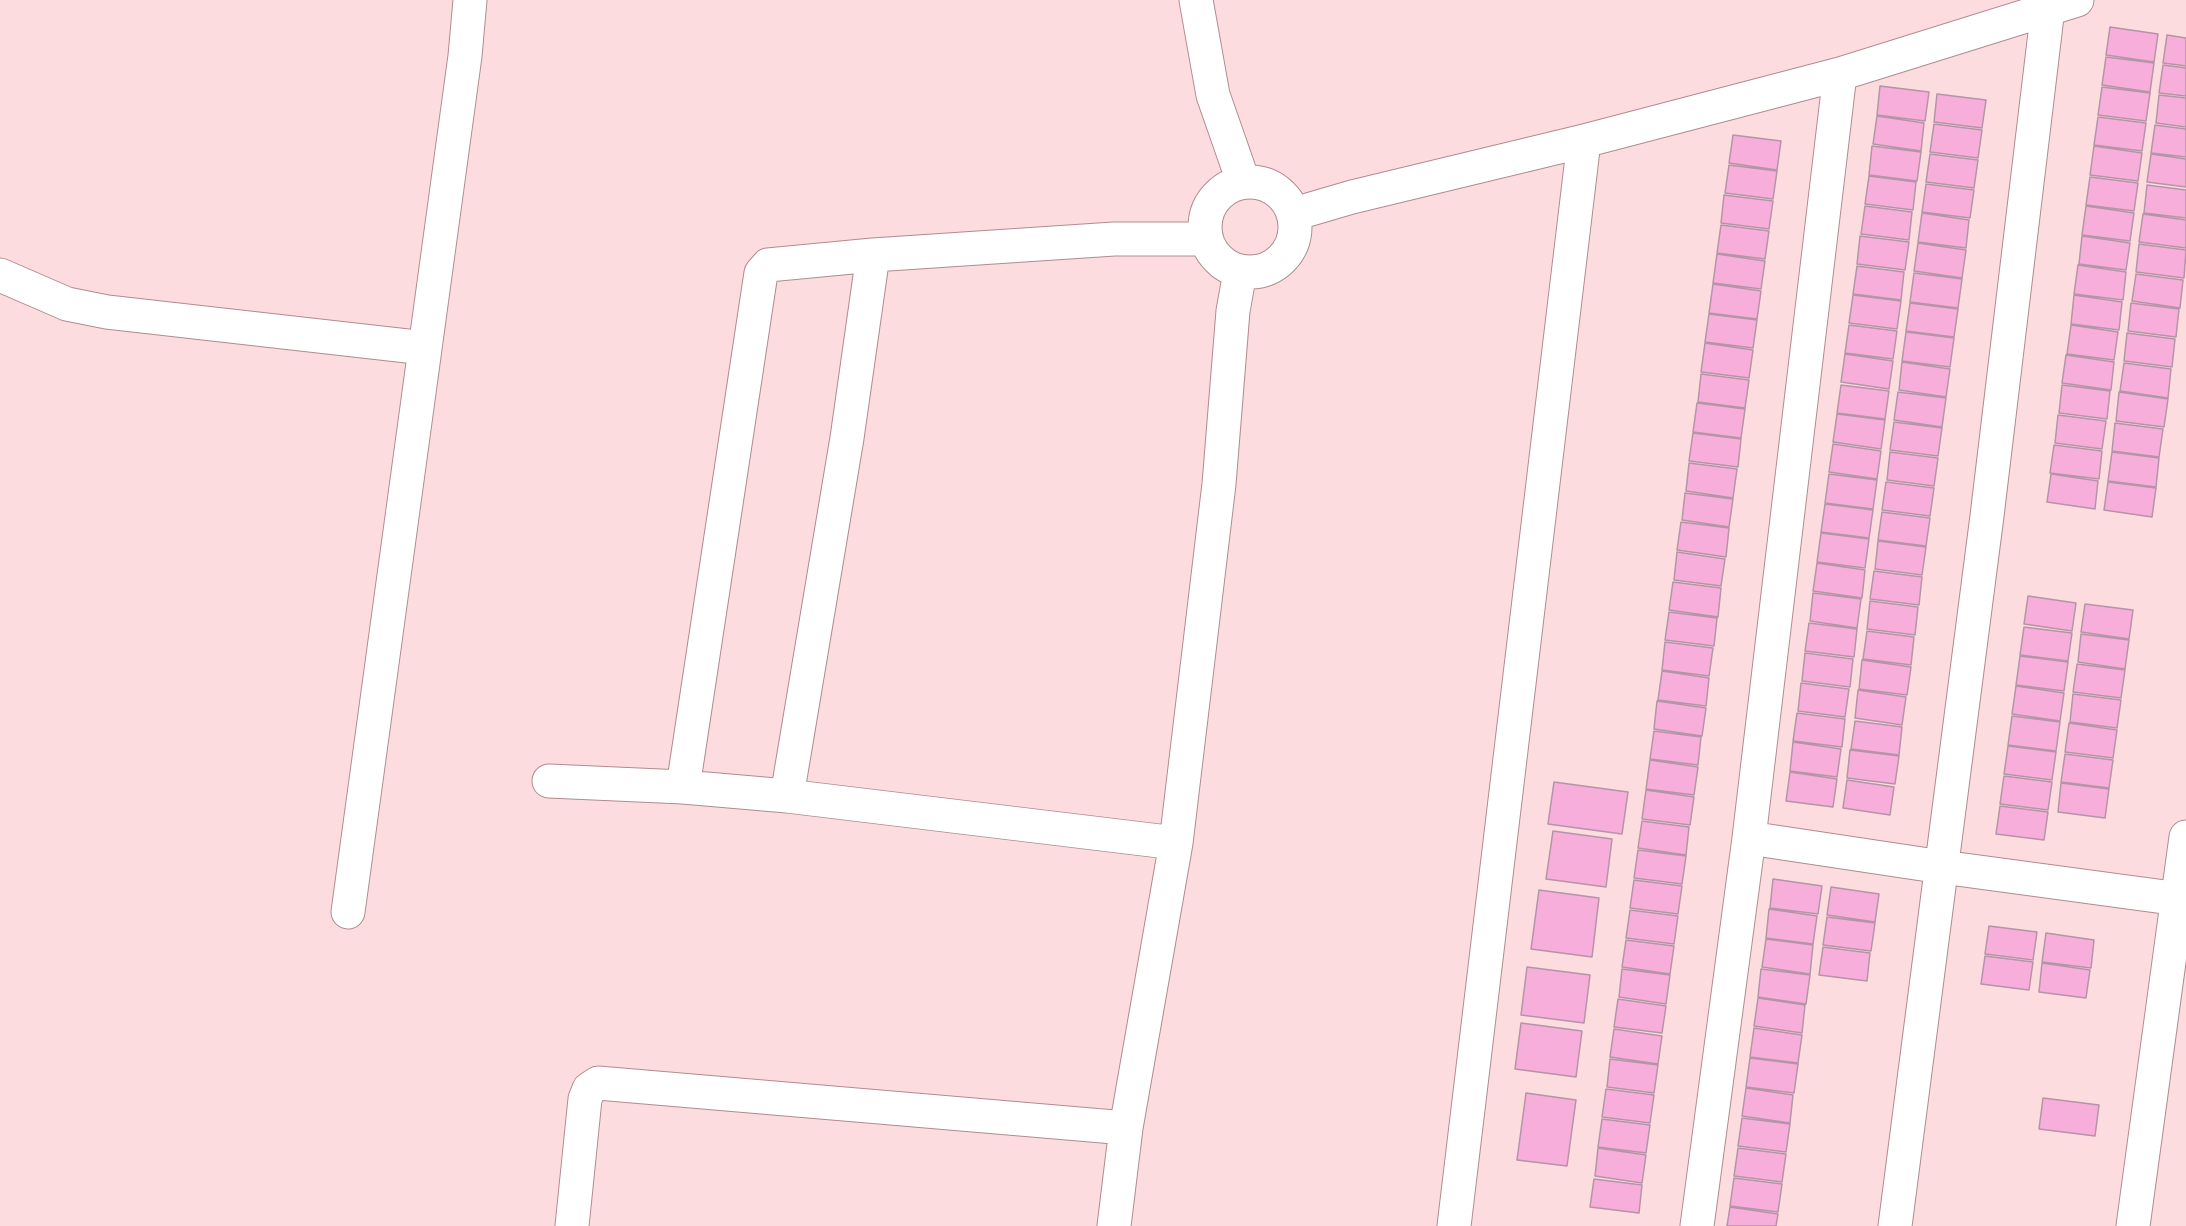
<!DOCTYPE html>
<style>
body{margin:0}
canvas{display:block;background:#fddce0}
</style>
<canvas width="2186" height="1226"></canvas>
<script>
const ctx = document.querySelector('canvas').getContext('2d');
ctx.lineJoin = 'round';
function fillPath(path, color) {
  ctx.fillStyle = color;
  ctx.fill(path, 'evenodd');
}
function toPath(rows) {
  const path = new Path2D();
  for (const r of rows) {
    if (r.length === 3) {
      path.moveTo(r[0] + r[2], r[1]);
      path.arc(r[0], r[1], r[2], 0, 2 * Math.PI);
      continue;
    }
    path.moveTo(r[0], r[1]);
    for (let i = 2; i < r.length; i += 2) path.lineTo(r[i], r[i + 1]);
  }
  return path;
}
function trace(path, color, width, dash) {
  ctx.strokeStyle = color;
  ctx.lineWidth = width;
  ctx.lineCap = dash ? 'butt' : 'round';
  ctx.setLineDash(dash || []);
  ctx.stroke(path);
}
const building = toPath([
 [2110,27,2158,34,2154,62,2106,55,2110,27],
 [2167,35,2186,38,2186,66,2163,63,2167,35],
 [2106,57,2154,63,2150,92,2102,85,2106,57],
 [2163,65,2186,68,2186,96,2159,93,2163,65],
 [1880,86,1929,92,1925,121,1877,115,1880,86],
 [2102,87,2150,93,2146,121,2098,115,2102,87],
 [1937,94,1986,100,1982,128,1934,122,1937,94],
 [2159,95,2186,98,2186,127,2156,123,2159,95],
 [1877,116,1924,123,1921,151,1873,144,1877,116],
 [2098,117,2146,123,2142,151,2094,145,2098,117],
 [1934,124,1982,130,1978,158,1930,152,1934,124],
 [2155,125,2186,129,2186,157,2151,153,2155,125],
 [1733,135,1781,141,1777,170,1729,163,1733,135],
 [1872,146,1921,152,1917,181,1869,175,1872,146],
 [2094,146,2142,153,2138,181,2090,175,2094,146],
 [1930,154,1978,160,1974,188,1926,182,1930,154],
 [2151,154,2186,159,2186,187,2147,182,2151,154],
 [1729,165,1777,171,1773,199,1725,193,1729,165],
 [1869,176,1916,182,1913,210,1865,204,1869,176],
 [2090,177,2138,183,2134,211,2086,205,2090,177],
 [1926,184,1974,190,1970,218,1922,212,1926,184],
 [2147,185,2186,190,2186,218,2144,213,2147,185],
 [1724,195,1773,201,1769,229,1721,223,1724,195],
 [1865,206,1912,212,1909,240,1861,234,1865,206],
 [2086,206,2134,213,2130,241,2082,235,2086,206],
 [1922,213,1969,220,1966,248,1918,242,1922,213],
 [2143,214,2186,220,2186,248,2139,242,2143,214],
 [1721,225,1769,231,1765,259,1717,253,1721,225],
 [1860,236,1909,242,1905,270,1857,264,1860,236],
 [2082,236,2130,243,2126,270,2079,264,2082,236],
 [1918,243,1966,250,1962,278,1914,271,1918,243],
 [2139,244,2186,250,2184,278,2136,272,2139,244],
 [1717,254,1765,261,1761,289,1713,283,1717,254],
 [2078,265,2126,272,2123,300,2074,294,2078,265],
 [1857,266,1904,272,1901,300,1853,294,1857,266],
 [1914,273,1962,279,1958,308,1910,302,1914,273],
 [2136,274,2183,280,2180,308,2132,301,2136,274],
 [1713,284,1761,291,1757,319,1709,313,1713,284],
 [1853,295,1901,301,1897,329,1849,323,1853,295],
 [2074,295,2122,302,2119,330,2071,324,2074,295],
 [1910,303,1958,309,1954,337,1906,331,1910,303],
 [2131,303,2179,309,2176,337,2128,331,2131,303],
 [1709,314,1757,320,1753,348,1705,342,1709,314],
 [1849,325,1897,331,1893,359,1845,353,1849,325],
 [2071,325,2118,332,2114,360,2067,354,2071,325],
 [1906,332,1954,338,1950,367,1902,361,1906,332],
 [2127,333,2175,339,2172,367,2124,361,2127,333],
 [1705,343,1753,350,1749,378,1701,372,1705,343],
 [1845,354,1893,361,1889,389,1841,382,1845,354],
 [2066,355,2114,362,2111,390,2062,383,2066,355],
 [1902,362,1950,369,1946,397,1899,390,1902,362],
 [2124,363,2171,369,2168,398,2120,391,2124,363],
 [1701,374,1749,380,1745,408,1698,402,1701,374],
 [1841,385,1889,391,1885,419,1837,413,1841,385],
 [2062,385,2110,391,2107,419,2059,413,2062,385],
 [1898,392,1946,398,1942,427,1894,420,1898,392],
 [2119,392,2168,399,2164,427,2116,421,2119,392],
 [1697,403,1745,409,1741,438,1693,432,1697,403],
 [1837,414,1885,420,1881,449,1833,442,1837,414],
 [2058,415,2106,421,2102,449,2055,443,2058,415],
 [1894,422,1942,428,1938,456,1890,450,1894,422],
 [2115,423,2163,429,2159,457,2112,451,2115,423],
 [1693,433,1741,439,1738,467,1689,461,1693,433],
 [1833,444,1881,451,1877,479,1829,472,1833,444],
 [2054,445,2102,451,2099,479,2050,473,2054,445],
 [1890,452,1938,458,1934,486,1887,480,1890,452],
 [2112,452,2159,458,2156,487,2108,481,2112,452],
 [1689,463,1737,469,1733,498,1686,491,1689,463],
 [1829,474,1877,480,1873,509,1825,503,1829,474],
 [2051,474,2098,481,2095,509,2047,502,2051,474],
 [1886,482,1934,488,1930,516,1882,510,1886,482],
 [2108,482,2156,488,2152,517,2104,510,2108,482],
 [1685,493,1733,499,1729,527,1682,520,1685,493],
 [1825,504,1873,510,1869,538,1821,532,1825,504],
 [1882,512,1930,518,1926,546,1878,540,1882,512],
 [1681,522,1729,528,1726,557,1677,550,1681,522],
 [1821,533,1869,539,1865,568,1817,562,1821,533],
 [1878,541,1926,547,1922,575,1875,569,1878,541],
 [1677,552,1725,559,1721,586,1674,580,1677,552],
 [1817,563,1865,570,1862,598,1813,591,1817,563],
 [1874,571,1922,577,1919,605,1870,599,1874,571],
 [1673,582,1721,588,1718,617,1669,610,1673,582],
 [1813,593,1861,599,1857,628,1810,621,1813,593],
 [2028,596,2076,603,2072,631,2024,624,2028,596],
 [1870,601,1918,607,1915,635,1867,629,1870,601],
 [2085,604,2133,610,2129,639,2081,632,2085,604],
 [1669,612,1717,618,1714,646,1665,640,1669,612],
 [1809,623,1857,629,1854,657,1805,651,1809,623],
 [2024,627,2072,633,2068,661,2020,655,2024,627],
 [1867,631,1914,637,1911,665,1863,659,1867,631],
 [2081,634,2129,640,2125,669,2078,662,2081,634],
 [1665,642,1713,648,1709,676,1662,670,1665,642],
 [1805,653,1853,659,1850,687,1802,681,1805,653],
 [2020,656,2068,662,2064,691,2016,685,2020,656],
 [1862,660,1911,667,1907,695,1859,689,1862,660],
 [2077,664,2125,670,2121,698,2073,692,2077,664],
 [1662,671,1709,678,1706,706,1658,700,1662,671],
 [1801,683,1849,689,1845,717,1798,711,1801,683],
 [2016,686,2064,693,2060,721,2012,714,2016,686],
 [1858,690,1906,697,1902,725,1855,718,1858,690],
 [2073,694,2121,700,2117,728,2070,722,2073,694],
 [1657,701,1706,708,1702,736,1654,729,1657,701],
 [1797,713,1845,719,1842,747,1793,741,1797,713],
 [2012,716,2060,722,2056,751,2008,745,2012,716],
 [1855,721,1902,727,1899,755,1851,749,1855,721],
 [2069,723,2117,730,2113,758,2065,752,2069,723],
 [1654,731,1701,737,1698,765,1650,759,1654,731],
 [1793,742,1841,749,1837,777,1790,771,1793,742],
 [2008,746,2056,752,2052,780,2004,774,2008,746],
 [1850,750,1899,756,1895,784,1847,778,1850,750],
 [2065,754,2113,760,2109,788,2061,782,2065,754],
 [1650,760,1698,767,1694,795,1646,789,1650,760],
 [1790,772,1837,779,1833,807,1786,801,1790,772],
 [2004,776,2052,782,2048,810,2000,804,2004,776],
 [1847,780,1894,787,1890,815,1843,808,1847,780],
 [1554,782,1628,792,1622,834,1548,824,1554,782],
 [2061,783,2109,789,2105,818,2058,812,2061,783],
 [1646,790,1694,797,1690,825,1642,819,1646,790],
 [2000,806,2048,812,2044,840,1996,834,2000,806],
 [1642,821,1689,827,1686,855,1638,848,1642,821],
 [1553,831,1612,839,1606,887,1546,879,1553,831],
 [1638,850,1686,856,1682,884,1634,878,1638,850],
 [1773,879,1822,886,1818,914,1770,908,1773,879],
 [1634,880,1682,886,1678,914,1630,908,1634,880],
 [1831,887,1879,894,1875,922,1827,915,1831,887],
 [1539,890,1599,898,1592,957,1531,949,1539,890],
 [1769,909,1817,916,1813,944,1766,938,1769,909],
 [1630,910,1678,916,1674,944,1626,938,1630,910],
 [1827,917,1875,923,1871,951,1823,945,1827,917],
 [1989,926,2037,932,2033,960,1985,954,1989,926],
 [2046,933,2094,940,2091,968,2042,962,2046,933],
 [1766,939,1813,945,1810,974,1762,967,1766,939],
 [1626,940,1674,946,1670,974,1622,967,1626,940],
 [1823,947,1870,953,1867,981,1819,975,1823,947],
 [1985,956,2033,962,2029,990,1981,984,1985,956],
 [2042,963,2090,970,2086,998,2039,992,2042,963],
 [1527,967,1590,975,1584,1023,1521,1015,1527,967],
 [1622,969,1670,975,1666,1004,1619,997,1622,969],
 [1761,969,1810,975,1806,1004,1758,997,1761,969],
 [1758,998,1805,1005,1802,1033,1754,1026,1758,998],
 [1618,999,1666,1006,1662,1033,1614,1027,1618,999],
 [1521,1023,1582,1031,1576,1077,1515,1069,1521,1023],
 [1754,1028,1802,1035,1798,1063,1750,1057,1754,1028],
 [1614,1029,1662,1036,1658,1064,1610,1057,1614,1029],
 [1750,1058,1798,1064,1794,1093,1746,1087,1750,1058],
 [1610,1059,1658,1065,1654,1093,1607,1087,1610,1059],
 [1746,1088,1793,1095,1790,1123,1742,1116,1746,1088],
 [1606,1089,1654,1095,1650,1123,1602,1117,1606,1089],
 [1526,1093,1576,1100,1567,1166,1517,1160,1526,1093],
 [2043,1098,2099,1105,2095,1136,2039,1129,2043,1098],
 [1742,1118,1790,1124,1786,1152,1738,1146,1742,1118],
 [1602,1119,1650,1125,1646,1153,1598,1147,1602,1119],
 [1598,1148,1646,1155,1642,1183,1595,1176,1598,1148],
 [1738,1148,1786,1154,1782,1182,1734,1176,1738,1148],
 [1734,1178,1782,1184,1778,1212,1730,1206,1734,1178],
 [1594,1179,1642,1185,1639,1213,1590,1207,1594,1179],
 [1730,1207,1778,1214,1776,1226,1727,1226,1730,1207]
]);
const minor = toPath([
 [1196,0,1213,95,1243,181],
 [1250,227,45],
 [1294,214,1352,197,1584,141,1840,74,2077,0],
 [0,275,67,304,107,312,425,348],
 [549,781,683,787],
 [787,796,847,438,873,255],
 [1749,838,1942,867,2186,900],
 [1176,843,787,796,683,787,761,273,768,265,873,255,1114,239,1205,239],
 [348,912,465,56,470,0],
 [572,1226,585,1099,589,1089,598,1083,1126,1128],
 [1114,1226,1126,1128,1176,843,1219,484,1233,311,1240,272],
 [1454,1226,1584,141],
 [1697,1226,1749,838,1840,74],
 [1895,1226,1987,516,2048,8],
 [2133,1226,2186,837]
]);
fillPath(building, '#f8aedb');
trace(building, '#b494a7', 1.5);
trace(minor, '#b18b90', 35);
trace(minor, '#fff', 33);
</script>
